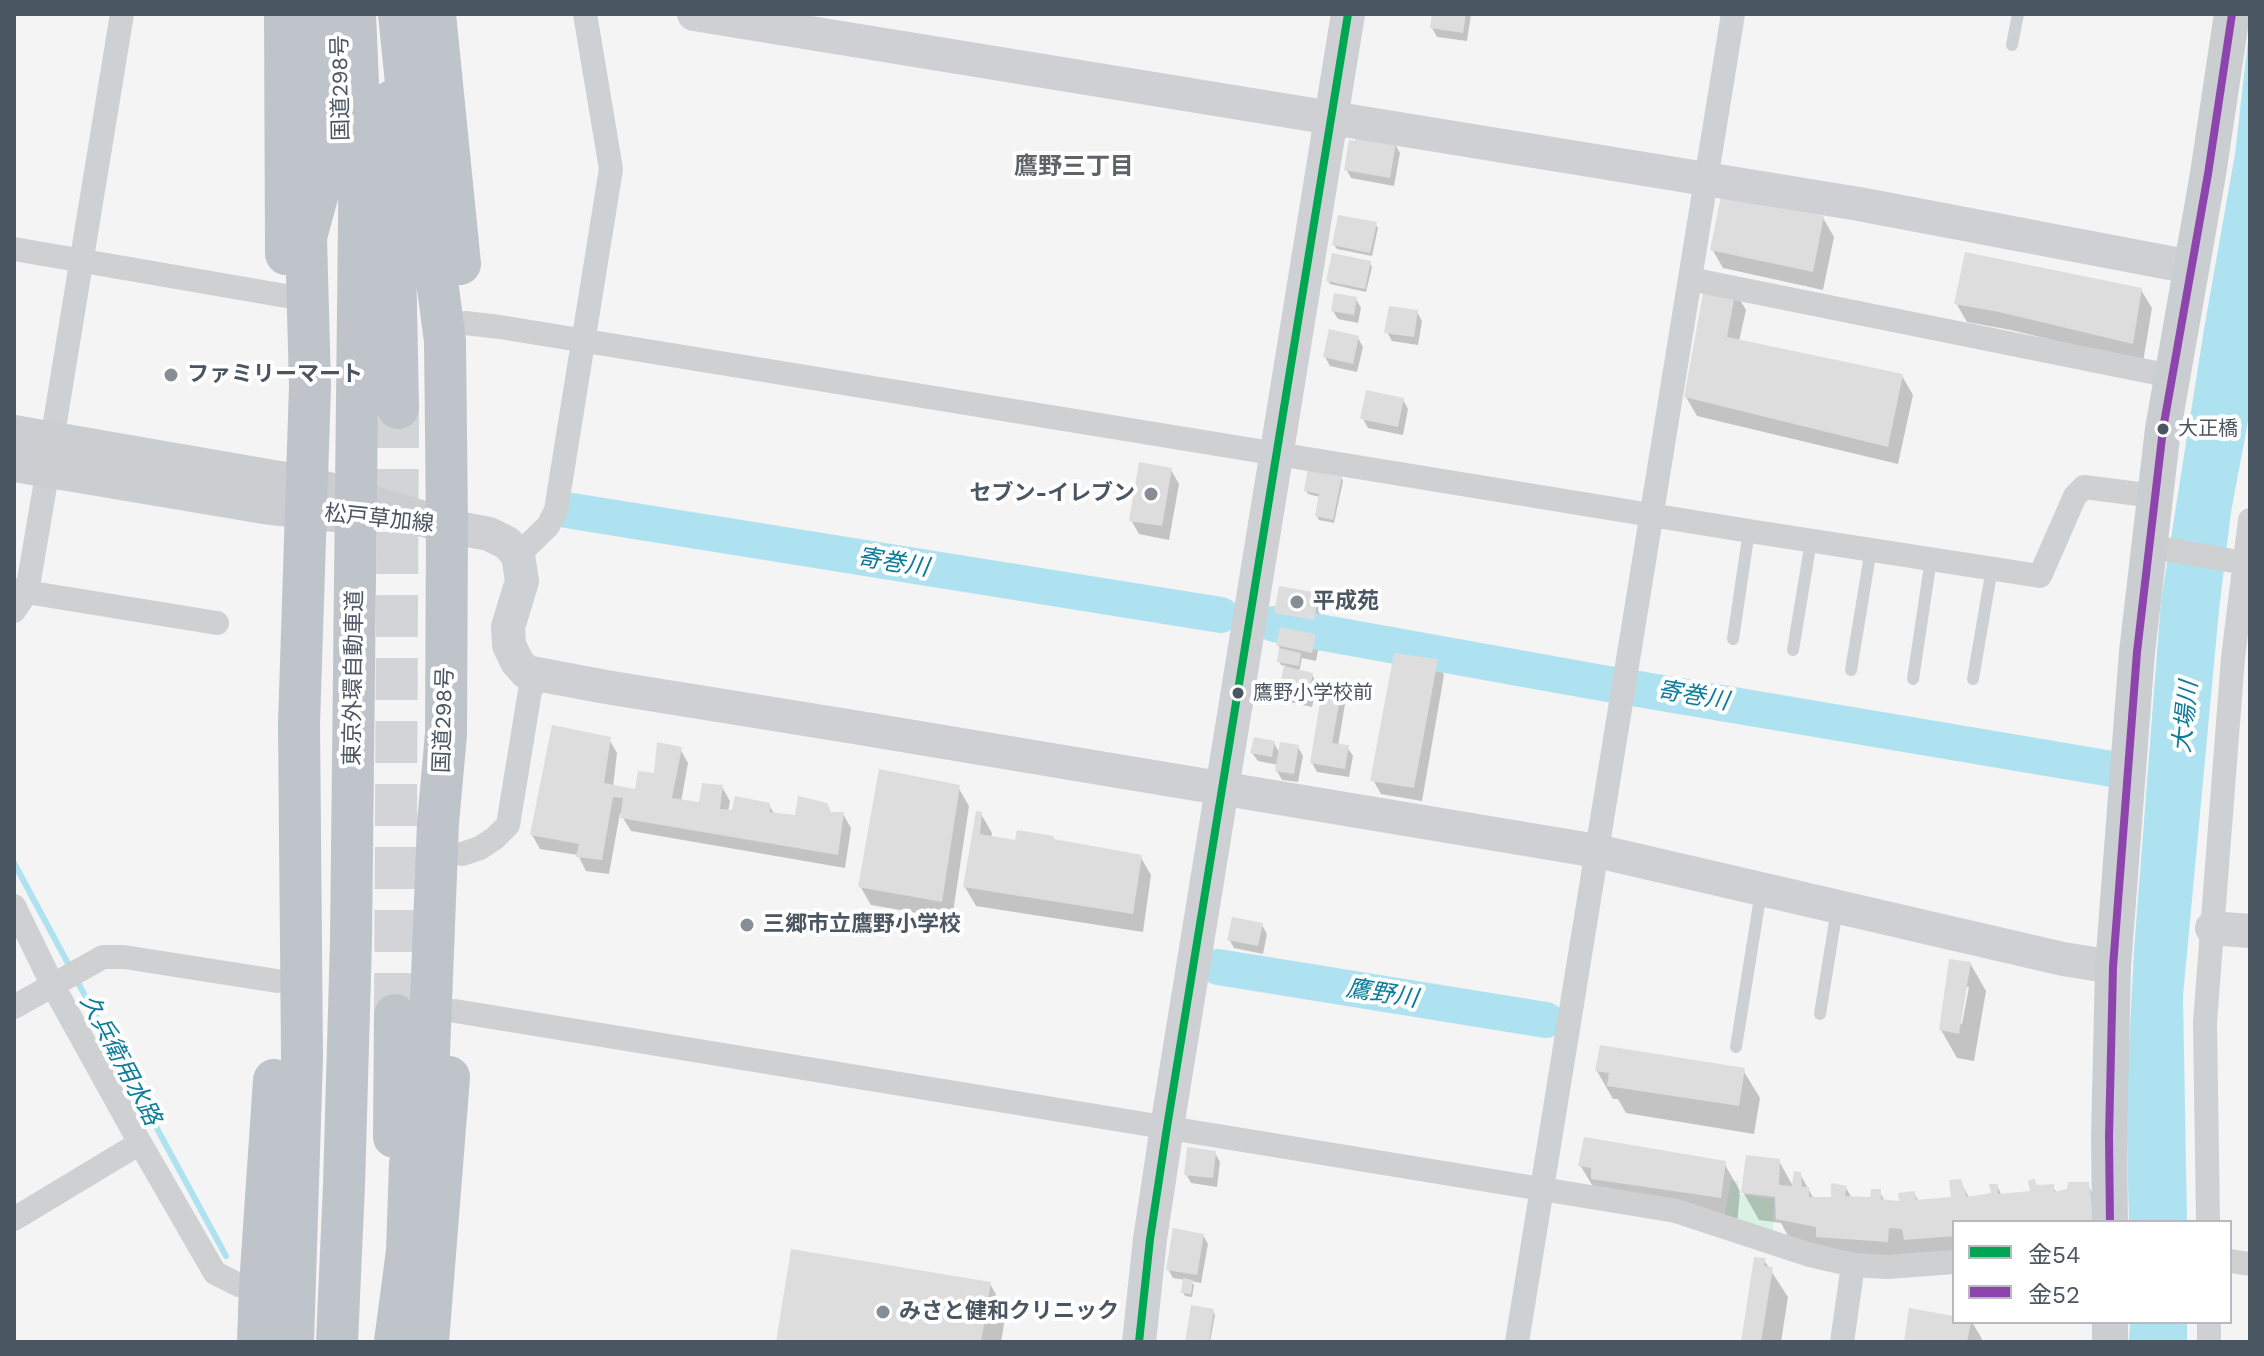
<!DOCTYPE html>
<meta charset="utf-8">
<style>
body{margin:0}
#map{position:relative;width:2264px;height:1356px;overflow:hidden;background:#f4f4f4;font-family:"Work Sans","Noto Sans JP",sans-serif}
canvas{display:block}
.frame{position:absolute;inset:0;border:16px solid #4a5661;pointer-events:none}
.legend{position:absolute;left:1952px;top:1220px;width:280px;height:104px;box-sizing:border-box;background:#fff;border:2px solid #b7bbc0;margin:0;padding:10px 14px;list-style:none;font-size:24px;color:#4a5661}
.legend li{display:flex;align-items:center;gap:16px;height:40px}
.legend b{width:40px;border:2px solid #b7bbc0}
</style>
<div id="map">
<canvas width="2264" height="1356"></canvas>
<div class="frame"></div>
<ul class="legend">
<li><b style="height:10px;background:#00a651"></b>金54</li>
<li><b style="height:10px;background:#8e44ad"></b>金52</li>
</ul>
</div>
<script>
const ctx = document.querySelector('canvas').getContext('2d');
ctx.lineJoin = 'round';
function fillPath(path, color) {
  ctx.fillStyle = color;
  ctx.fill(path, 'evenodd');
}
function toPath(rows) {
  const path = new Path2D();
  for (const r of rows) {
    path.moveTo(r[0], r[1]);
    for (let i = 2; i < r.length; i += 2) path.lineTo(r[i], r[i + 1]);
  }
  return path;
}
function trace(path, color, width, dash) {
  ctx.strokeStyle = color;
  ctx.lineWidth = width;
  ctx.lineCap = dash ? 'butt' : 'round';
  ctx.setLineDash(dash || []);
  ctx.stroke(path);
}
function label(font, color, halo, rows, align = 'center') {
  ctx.font = font + ' "Work Sans","Noto Sans JP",sans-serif';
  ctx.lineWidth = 8;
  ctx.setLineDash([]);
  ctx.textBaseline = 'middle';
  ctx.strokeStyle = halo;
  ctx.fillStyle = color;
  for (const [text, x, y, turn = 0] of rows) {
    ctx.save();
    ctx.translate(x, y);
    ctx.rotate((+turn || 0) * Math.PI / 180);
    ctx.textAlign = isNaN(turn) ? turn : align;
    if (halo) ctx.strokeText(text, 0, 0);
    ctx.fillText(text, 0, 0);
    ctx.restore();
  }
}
const green = toPath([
 [1731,1181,1739,1181,1738,1194,1774,1199,1773,1239,1723,1223]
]);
const water = toPath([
 [2250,22,2250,411,2231,512,2219,610,2183,996,2187,1222,2129,1222,2126,1103,2134,950,2161,601,2205,323,2235,154],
 [2130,1322,2187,1322,2187,1342,2129,1342]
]);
const shadow = toPath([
 [1434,14,1471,14,1467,41,1437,37,1432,28],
 [1395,144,1400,153,1394,186,1351,178,1346,169],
 [1823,218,1834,237,1823,290,1723,268,1712,249],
 [1375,224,1378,228,1372,256,1337,249,1334,245],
 [1370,263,1372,267,1366,292,1330,284,1328,280],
 [2141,290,2152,308,2143,362,2011,330,1967,322,1956,303],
 [1735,291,1746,310,1739,341,1902,376,1913,395,1898,464,1697,416,1686,397],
 [1356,299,1361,308,1358,323,1338,319,1333,311],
 [1417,312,1422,321,1418,345,1392,341,1387,332],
 [1358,338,1363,347,1357,372,1330,366,1325,357],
 [1403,400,1408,409,1403,435,1368,428,1363,419],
 [1171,470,1179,484,1169,540,1139,534,1131,520],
 [1341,477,1343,481,1334,523,1319,520,1317,516,1320,497,1308,494,1306,491],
 [1317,595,1323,604,1318,628,1281,622,1276,613],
 [1314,636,1319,645,1316,661,1302,658,1299,672,1312,675,1317,684,1312,707,1285,701,1280,692,1286,666,1281,665,1279,661,1281,650,1278,645],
 [1436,661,1444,675,1422,801,1381,794,1373,780],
 [1340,695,1345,704,1338,746,1347,747,1353,756,1349,777,1317,772,1312,763],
 [609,739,617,753,613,787,637,791,656,776,680,749,688,763,681,802,701,805,722,787,730,801,728,812,769,805,775,815,797,817,843,814,851,828,845,868,631,831,620,813,609,874,586,871,578,855,540,849,532,835],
 [1274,743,1280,754,1298,747,1303,756,1298,782,1282,780,1277,771,1278,765,1258,761,1252,753],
 [958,787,969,806,952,919,871,905,860,886],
 [981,814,992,833,991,838,1016,842,1055,842,1140,856,1151,875,1143,932,976,906,965,887],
 [1262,925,1267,934,1263,954,1234,948,1229,939],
 [1970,963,1986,991,1974,1061,1957,1058,1941,1030],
 [1965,987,1969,987,1962,1024,1959,1023],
 [1743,1070,1760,1098,1754,1134,1626,1113,1618,1099,1613,1099,1597,1071],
 [1215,1153,1220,1162,1217,1187,1191,1183,1186,1174],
 [1779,1161,1794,1188,1800,1174,1814,1199,1833,1199,1846,1188,1852,1198,1872,1199,1879,1191,1885,1201,1901,1203,1914,1193,1919,1202,1953,1198,1960,1181,1970,1199,1993,1195,1997,1186,2002,1196,2033,1193,2037,1187,2052,1186,2057,1193,2087,1184,2104,1213,1954,1222,1954,1265,1903,1269,1794,1247,1781,1223,1759,1220,1743,1192],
 [1724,1163,1740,1191,1737,1225,1597,1193,1580,1165],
 [1203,1235,1208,1244,1201,1283,1191,1281,1194,1285,1192,1297,1185,1296,1183,1292,1185,1280,1173,1278,1168,1269],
 [1764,1260,1788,1297,1781,1342,1743,1342],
 [990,1284,1006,1312,1001,1342,778,1342],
 [1213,1311,1215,1315,1210,1342,1187,1342],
 [1954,1318,1954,1322,1972,1322,1982,1339,1981,1342,1906,1342]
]);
const stream = toPath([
 [14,863,71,969],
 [76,979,226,1256]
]);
const river = toPath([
 [566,510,1221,615],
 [1274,624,1591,681,2112,769],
 [1218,967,1546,1020]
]);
const building = toPath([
 [1432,14,1466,14,1463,33,1430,28],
 [1357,135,1396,142,1390,178,1344,170,1349,140,1355,141],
 [1721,196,1824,216,1813,272,1710,250],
 [1338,215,1377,222,1370,253,1332,245],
 [1965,252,2142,288,2133,344,1999,312,1954,304],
 [1332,253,1371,261,1365,289,1326,281],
 [1705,283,1736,289,1727,337,1903,374,1888,447,1684,397],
 [1334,293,1357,297,1354,315,1331,311],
 [1389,306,1418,310,1414,337,1384,333],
 [1329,329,1359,336,1353,364,1323,357],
 [1366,390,1404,398,1398,427,1360,419],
 [1139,462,1172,468,1162,526,1129,521],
 [1308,468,1342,475,1333,520,1315,516,1319,494,1304,491],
 [1279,586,1319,593,1314,620,1274,613],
 [1280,627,1316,634,1312,653,1276,645],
 [1279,648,1301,653,1299,666,1277,662],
 [1394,653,1438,659,1414,788,1370,781],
 [1284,666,1313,673,1308,699,1278,693],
 [1322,690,1341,693,1332,743,1349,745,1345,769,1310,763],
 [552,725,611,737,604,783,635,789,638,771,654,773,657,742,682,747,672,798,699,802,702,783,723,785,720,809,732,810,735,796,770,803,770,812,795,815,798,796,827,803,831,812,844,812,838,855,620,818,623,798,613,797,602,860,576,857,579,844,530,835],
 [1254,737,1275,741,1272,757,1250,753],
 [1280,742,1299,745,1294,774,1275,771],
 [879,769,960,785,942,902,858,887],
 [976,811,982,812,980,834,1015,840,1017,830,1054,836,1054,839,1142,855,1133,914,963,887],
 [1232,917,1263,923,1258,946,1227,940],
 [1949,959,1971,962,1959,1034,1939,1030],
 [1600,1045,1745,1068,1739,1106,1607,1086,1609,1073,1595,1071],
 [1584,1137,1726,1161,1721,1198,1591,1179,1591,1168,1578,1166],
 [1187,1147,1216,1151,1213,1178,1184,1175],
 [1746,1155,1780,1159,1779,1185,1792,1186,1794,1171,1801,1172,1802,1187,1809,1187,1809,1197,1831,1197,1831,1183,1847,1186,1845,1196,1870,1197,1871,1189,1881,1189,1881,1199,1899,1201,1898,1193,1915,1191,1916,1200,1951,1197,1949,1180,1961,1179,1967,1197,1991,1193,1989,1184,1998,1184,1998,1194,2030,1191,2028,1181,2034,1178,2037,1185,2054,1184,2054,1192,2067,1189,2068,1182,2089,1182,2094,1222,1954,1222,1954,1236,1904,1240,1902,1229,1889,1228,1888,1242,1816,1237,1816,1227,1776,1219,1775,1197,1741,1193],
 [1173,1228,1204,1234,1197,1275,1166,1270],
 [791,1249,991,1282,981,1342,776,1342],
 [1754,1257,1766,1258,1764,1266,1773,1267,1761,1342,1741,1342],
 [1183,1278,1193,1280,1191,1294,1181,1293],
 [1191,1305,1214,1309,1209,1342,1185,1342],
 [1909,1308,1954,1316,1954,1322,1971,1322,1967,1342,1904,1342]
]);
const highwayTunnel = toPath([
 [395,1015,398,408]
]);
const lane = toPath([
 [2012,45,2018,14],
 [1733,639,1749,531],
 [1793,650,1811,541],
 [1851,670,1871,549],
 [1913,679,1931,559],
 [1973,679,1992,568],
 [1820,1014,1837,909],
 [1736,1047,1761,892]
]);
const street = toPath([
 [14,249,286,296],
 [1690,279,2171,376],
 [465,323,500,327,1749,531,2040,576,2075,496,2084,487,2154,496],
 [52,440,122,14],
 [2148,546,2250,564],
 [518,555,548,526,556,510,611,169,585,14],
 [14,590,217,623],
 [14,611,27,592,48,469],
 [462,854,480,848,495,838,508,825,530,691,539,676],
 [14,906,52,984,140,1143,215,1273,239,1285,260,1286],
 [14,1007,103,957,124,957,277,981],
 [455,1011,1676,1211,1810,1255,1853,1265,1887,1267,1954,1262],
 [14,1219,140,1143],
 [2208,1222,2205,1022,2233,658,2250,520],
 [2230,1261,2250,1264],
 [2209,1322,2209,1342],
 [1517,1342,1733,14],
 [1842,1342,1853,1265]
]);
const secondary = toPath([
 [694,14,1859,204,2191,267],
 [447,526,489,534,507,543,518,555,522,581,508,627,509,645,517,662,526,672,606,687,854,727,1597,851,2063,959,2113,967],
 [2212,928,2250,931],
 [1139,1342,1150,1239,1167,1127,1348,14]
]);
const primary = toPath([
 [14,433,308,484,447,526],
 [14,464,264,506,334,514],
 [2110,1222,2109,1137,2113,967,2137,652,2163,429,2208,174,2232,14],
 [2110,1322,2110,1342]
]);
const highway = toPath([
 [285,14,286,254],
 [318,14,321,141],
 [399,14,411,132],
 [435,14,460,264],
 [392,101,430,228,445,341,447,526,446,734,438,823,429,1054,410,1164,407,1251,395,1342],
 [393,155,398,408],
 [394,1137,395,1015],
 [258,1342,260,1286,274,1080],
 [293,1342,302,1057,299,724,310,386,306,237,342,105],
 [337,1342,344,1185,351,941,360,130,355,14],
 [428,1342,449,1077]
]);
const bus1 = toPath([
 [1139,1342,1150,1239,1167,1127,1348,14]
]);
const bus2 = toPath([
 [2110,1222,2109,1137,2113,967,2137,652,2163,429,2208,174,2232,14]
]);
const markers = [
 [171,375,8,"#868d94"],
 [2163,429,7,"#4a5661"],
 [1151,494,8,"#868d94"],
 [1297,602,8,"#868d94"],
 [1238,693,7,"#4a5661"],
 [747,925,8,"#868d94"],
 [883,1312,8,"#868d94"]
];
const busNames = [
 ["大正橋",2178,429],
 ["鷹野小学校前",1253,693]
];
const streetNames = [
 ["国道298号",341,88,-91],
 ["松戸草加線",379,519,6],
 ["東京外環自動車道",354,678,-89],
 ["国道298号",444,720,-88]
];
const poiNames = [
 ["ファミリーマート",187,375],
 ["セブン-イレブン",1135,494,"right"],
 ["平成苑",1313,602],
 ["三郷市立鷹野小学校",763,925],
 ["みさと健和クリニック",899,1312]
];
const neighbourhoodNames = [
 ["鷹野三丁目",1074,167]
];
const waterNames = [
 ["寄巻川",893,563,9],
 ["寄巻川",1693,696,10],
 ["大場川",2186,717,-84],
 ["鷹野川",1382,994,9],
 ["久兵衛用水路",120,1060,62]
];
fillPath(green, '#d9f2e3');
fillPath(water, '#aee2f0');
fillPath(shadow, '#0003');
trace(stream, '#aee2f0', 6);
trace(river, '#aee2f0', 36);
fillPath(building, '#ddddde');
trace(highwayTunnel, '#d2d4d7', 42, [42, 21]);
trace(lane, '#ced0d2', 12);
trace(street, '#ced0d2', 24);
trace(secondary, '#ced0d4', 34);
trace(primary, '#caced1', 36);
trace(highway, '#bec4c9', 42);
trace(bus1, '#00a651', 8);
trace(bus2, '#8e44ad', 8);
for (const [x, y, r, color] of markers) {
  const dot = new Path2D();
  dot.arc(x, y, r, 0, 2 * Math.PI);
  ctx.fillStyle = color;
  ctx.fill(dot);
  trace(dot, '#fff', 3);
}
label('20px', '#4a5661', '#fff', busNames, 'left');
label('22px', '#4a5661', '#fff', streetNames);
label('bold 22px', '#4a5661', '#fff', poiNames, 'left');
label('bold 24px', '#5f6368', '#fff', neighbourhoodNames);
label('italic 24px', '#0c7c9b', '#fff', waterNames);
</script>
